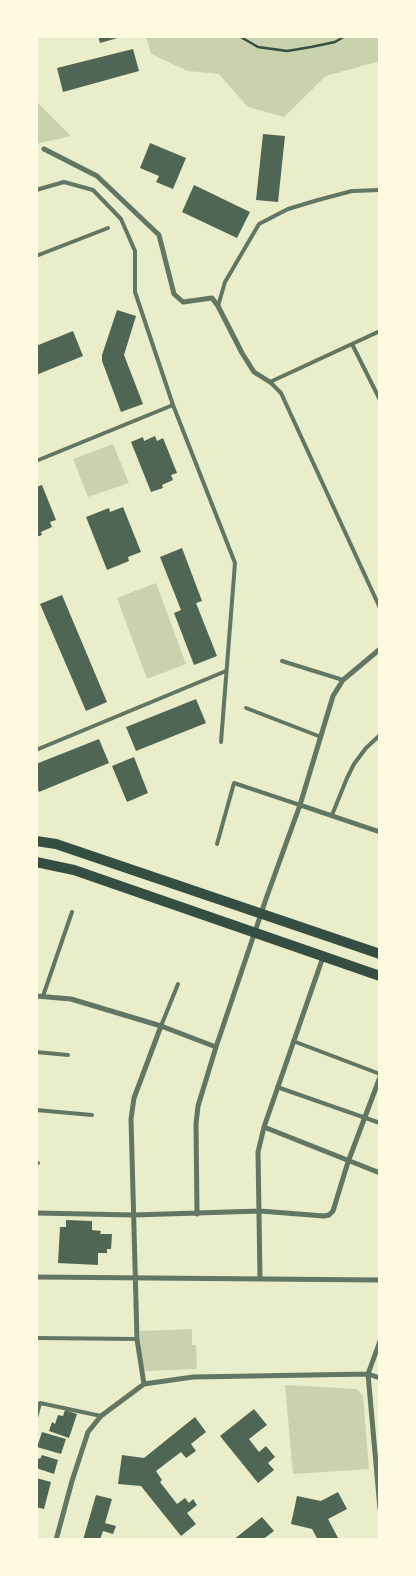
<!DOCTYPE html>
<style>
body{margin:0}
#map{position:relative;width:416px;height:1576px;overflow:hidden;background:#e9edc9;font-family:"Playfair Display",serif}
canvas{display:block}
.frame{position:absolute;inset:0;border:38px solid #fefae0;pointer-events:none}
</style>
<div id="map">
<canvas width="416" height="1576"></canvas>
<div class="frame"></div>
</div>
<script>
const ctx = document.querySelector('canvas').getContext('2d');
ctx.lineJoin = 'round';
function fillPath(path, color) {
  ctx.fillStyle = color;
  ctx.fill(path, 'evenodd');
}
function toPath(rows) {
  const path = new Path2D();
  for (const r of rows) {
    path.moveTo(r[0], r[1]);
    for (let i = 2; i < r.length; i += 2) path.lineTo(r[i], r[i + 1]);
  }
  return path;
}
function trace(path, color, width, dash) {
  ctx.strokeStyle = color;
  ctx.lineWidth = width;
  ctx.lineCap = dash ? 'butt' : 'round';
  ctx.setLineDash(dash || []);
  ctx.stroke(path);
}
const green = toPath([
 [146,36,380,36,380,61,326,76,284,117,248,107,219,74,188,71,151,54],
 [36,101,71,136,36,144],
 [113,444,129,483,88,497,73,459],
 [156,583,186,664,147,679,117,598],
 [192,1329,192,1345,196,1345,197,1369,146,1371,141,1366,140,1331],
 [285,1385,357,1389,363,1396,369,1469,293,1474]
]);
const building = toPath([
 [98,36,121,36,121,37,100,43],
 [133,49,139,71,63,92,57,68],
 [263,134,285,136,278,202,256,200],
 [150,143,186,158,173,189,156,182,159,176,140,168],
 [194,185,250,212,237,238,182,212],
 [117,310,136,316,124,355,143,404,121,412,102,361,102,355],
 [73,331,83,356,36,375,36,346],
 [155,436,157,441,163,438,177,473,171,475,173,480,162,485,163,488,151,492,131,442,143,437,144,441],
 [42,485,56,520,50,522,52,527,41,532,42,535,36,537,36,487],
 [123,507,141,552,128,557,129,561,107,570,86,517,109,508,110,512],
 [182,548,202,601,196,603,217,656,194,665,174,613,181,610,160,557],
 [62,595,107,702,86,711,40,604],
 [196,699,206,723,136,751,126,727],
 [99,739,109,763,39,792,36,785,36,764],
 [134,757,148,793,127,802,112,766],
 [66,1220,92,1221,92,1230,101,1231,100,1234,112,1234,111,1249,107,1249,107,1253,98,1253,98,1265,58,1263,60,1227,66,1227],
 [254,1409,267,1425,249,1439,259,1452,266,1446,275,1457,268,1463,274,1470,258,1483,220,1436],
 [65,1410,77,1414,69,1438,49,1431,52,1422,55,1424,58,1415,63,1416],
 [195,1417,206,1432,191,1444,196,1451,186,1458,181,1452,156,1471,162,1480,160,1482,177,1504,185,1498,189,1503,193,1499,197,1505,187,1513,196,1524,181,1536,141,1486,118,1484,122,1455,144,1458],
 [42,1432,66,1439,61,1454,37,1447],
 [42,1455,58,1460,54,1474,36,1468,36,1457,40,1459],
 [36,1478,51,1482,44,1509,36,1507],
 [338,1492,347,1509,328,1519,338,1538,335,1540,318,1540,312,1529,291,1524,297,1496,321,1501],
 [96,1495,112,1499,105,1523,116,1526,113,1534,103,1531,100,1540,83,1540],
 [262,1517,274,1531,262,1540,233,1540]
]);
const path = toPath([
 [239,36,258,47,287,51,311,47,335,42,345,36]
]);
const service = toPath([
 [36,190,64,182,93,190,121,219,135,251,135,292,173,405,235,563,221,742],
 [36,256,108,228],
 [218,306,225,282,259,224,288,209,318,200,352,191,380,190],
 [380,331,270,382,281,393,380,608],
 [352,344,380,400],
 [36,461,173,405],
 [282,661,343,680],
 [246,708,321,737],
 [36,750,226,671],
 [332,815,347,778,354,764,366,748,380,735],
 [217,844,234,783,300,805],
 [43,996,72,912],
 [161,1026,178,984],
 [293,1041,380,1074],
 [36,1052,68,1055],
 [277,1087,380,1123],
 [36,1110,92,1115],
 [36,1163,38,1163],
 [36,1338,137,1339],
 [36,1418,40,1403,101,1416]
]);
const minor = toPath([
 [44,149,97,176,159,235,174,294,183,302,212,298,218,306,242,353,254,372,270,382],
 [300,805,380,832],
 [36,996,71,999,161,1026,216,1047],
 [264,1127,380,1173],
 [36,1213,134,1215,260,1211,324,1216,329,1215,333,1211,348,1162,380,1077],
 [197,1214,196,1124,198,1106,216,1047,267,896,300,805,333,696,343,680,380,649],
 [36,1277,380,1280],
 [260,1278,258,1152,264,1127,323,957],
 [380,1341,368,1374,380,1509],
 [144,1384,137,1339,131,1119,134,1098,161,1026],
 [56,1540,72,1481,88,1432,101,1416,144,1384,193,1377,368,1374,380,1378]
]);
const secondary = toPath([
 [36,841,56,844,380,954],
 [36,862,74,870,380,976]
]);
fillPath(green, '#cad2ad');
fillPath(building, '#4f6655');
trace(path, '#344e41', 2.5);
trace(service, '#617663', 4);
trace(minor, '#617663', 5);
trace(secondary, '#344e41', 10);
</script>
